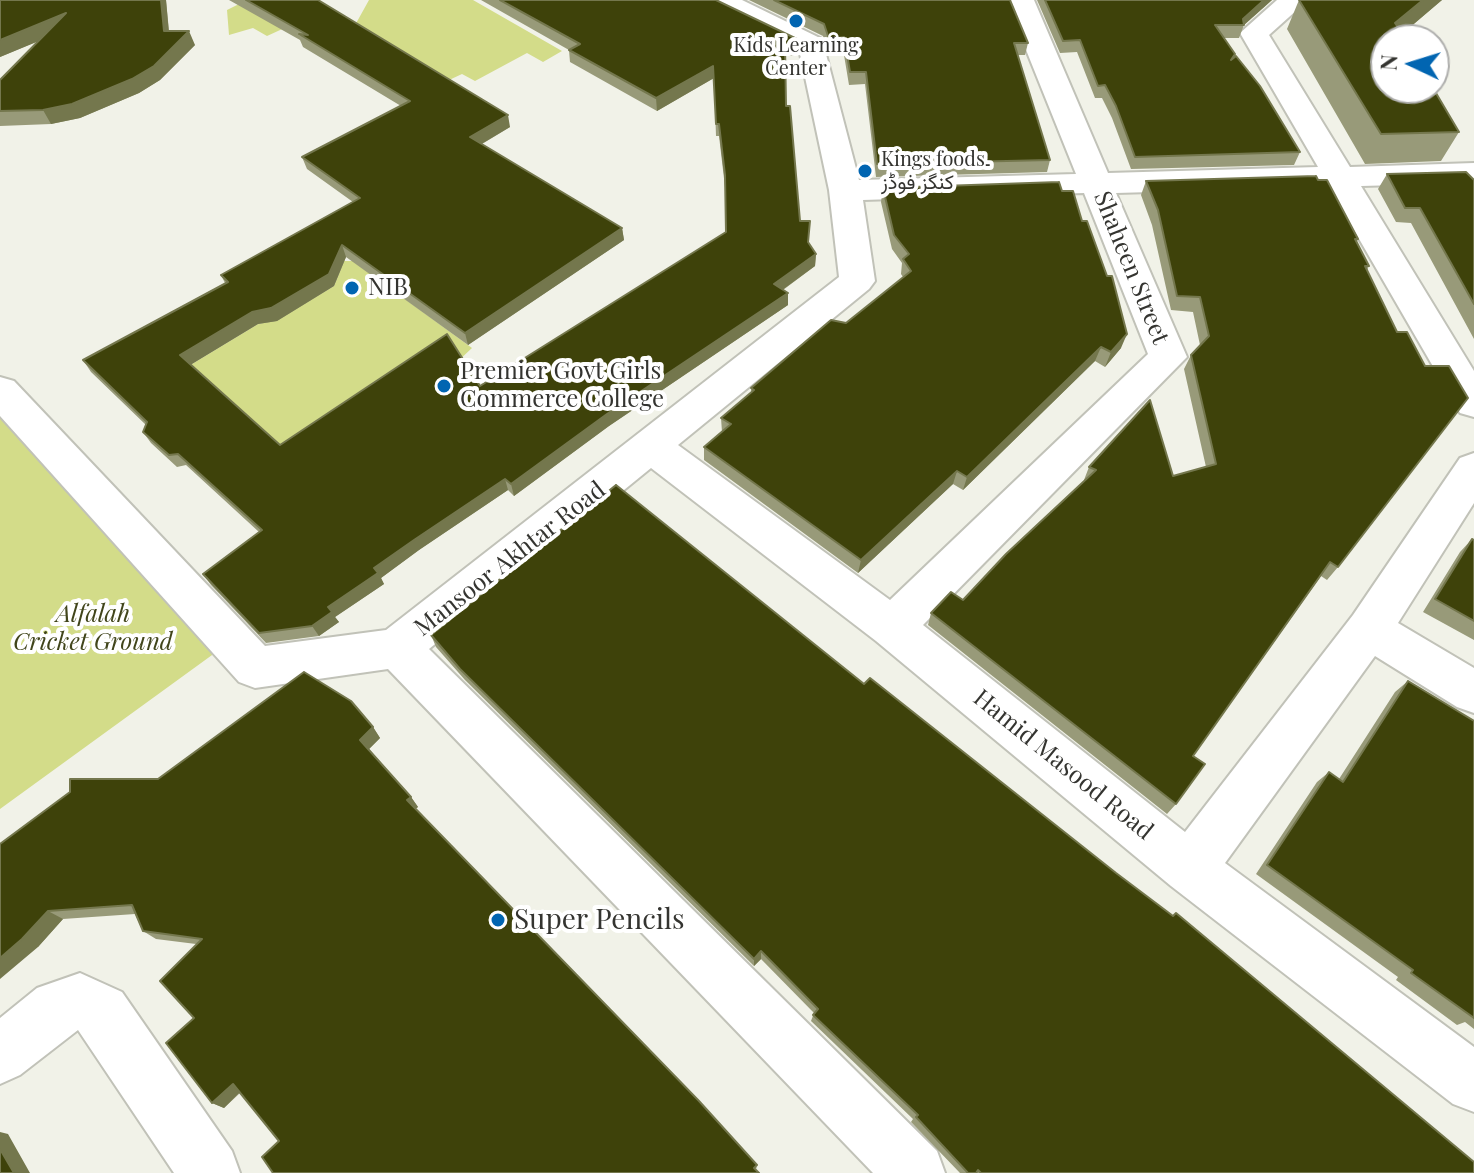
<!DOCTYPE html>
<meta charset="utf-8">
<style>
body{margin:0}
#map{position:relative;width:1474px;height:1173px;overflow:hidden;background:#f1f2e8;font-family:"Playfair Display",serif}
canvas{display:block}
.north{position:absolute;left:1370px;top:24px;width:80px;height:80px;box-sizing:border-box;background:#fff;border:2px solid #aeaeac;border-radius:50%;rotate:274deg;font-size:22px;font-weight:700;line-height:32px;text-align:center;color:#343430}
.north::after{content:'';display:block;margin:auto;width:28px;height:36px;background:#0165b1;clip-path:polygon(50% 0,100% 100%,50% 72%,0 100%)}
</style>
<div id="map">
<canvas width="1474" height="1173"></canvas>
<div class="north">N</div>
</div>
<script>
const ctx = document.querySelector('canvas').getContext('2d');
ctx.lineJoin = 'round';
function fillPath(path, color) {
  ctx.fillStyle = color;
  ctx.fill(path, 'evenodd');
}
function toPath(rows) {
  const path = new Path2D();
  for (const r of rows) {
    path.moveTo(r[0], r[1]);
    for (let i = 2; i < r.length; i += 2) path.lineTo(r[i], r[i + 1]);
  }
  return path;
}
function trace(path, color, width, dash) {
  ctx.strokeStyle = color;
  ctx.lineWidth = width;
  ctx.lineCap = dash ? 'butt' : 'round';
  ctx.setLineDash(dash || []);
  ctx.stroke(path);
}
function label(font, color, halo, rows, align = 'center') {
  ctx.font = font + ' "Playfair Display",Vazirmatn,serif';
  ctx.lineWidth = 8;
  ctx.setLineDash([]);
  ctx.textBaseline = 'middle';
  ctx.strokeStyle = halo;
  ctx.fillStyle = color;
  for (const [text, x, y, turn = 0] of rows) {
    ctx.save();
    ctx.translate(x, y);
    ctx.rotate((+turn || 0) * Math.PI / 180);
    ctx.textAlign = isNaN(turn) ? turn : align;
    if (halo) ctx.strokeText(text, 0, 0);
    ctx.fillText(text, 0, 0);
    ctx.restore();
  }
}
const green = toPath([
 [247,0,302,20,267,36,253,28,229,35,227,10],
 [369,0,473,0,562,51,543,62,527,53,475,81,462,74,447,81,354,27],
 [344,261,353,261,472,348,456,363,286,456,187,367,258,324,277,320,334,286],
 [0,391,230,642,0,809]
]);
const minor = toPath([
 [707,0,742,0,822,39,859,180,1076,174,1006,0,1034,0,1108,173,1318,167,1240,33,1277,0,1308,0,1269,35,1350,167,1474,163,1474,183,1361,186,1474,371,1474,417,1460,413,1329,187,1116,193,1187,357,923,625,1185,832,1353,615,1460,458,1474,453,1474,503,1398,623,1474,668,1474,713,1457,707,1375,656,1225,863,1474,1047,1474,1112,1453,1104,1171,886,876,641,651,468,429,649,937,1151,945,1173,873,1173,388,669,255,688,239,682,0,416,0,377,14,381,265,646,386,630,839,277,829,190,799,49,711,6,707,0],
 [1084,193,1148,354,890,600,678,445,869,289,875,281,863,200,1084,193],
 [80,973,122,992,232,1151,240,1173,174,1173,78,1030,20,1075,0,1084,0,1018,37,988,80,973]
]);
const wall = toPath([
 [0,0,166,0,169,31,195,45,160,80,139,93,80,118,51,124,0,126,0,80,38,41,0,57],
 [229,0,318,0,510,127,482,144,622,228,624,240,468,345,346,257,334,286,277,321,258,324,190,365,280,445,480,386,726,233,725,187,719,136,716,136,714,78,657,111,570,62,569,50,481,0,716,0,798,43,797,55,785,56,786,106,800,221,808,243,816,254,815,266,783,290,788,293,788,305,609,426,514,496,508,490,419,550,381,578,384,584,335,617,339,622,319,636,266,643,211,585,203,574,259,532,186,465,177,467,151,443,143,432,146,425,91,372,83,360,225,283,221,275,353,202,307,169,302,157,401,106,303,47,300,40],
 [749,0,1010,0,1028,43,1025,55,1017,55,1050,160,1047,172,876,177,865,84,849,85,843,49,828,51,823,36],
 [1037,0,1272,0,1244,25,1239,38,1223,38,1235,54,1233,58,1300,152,1294,165,1131,169,1112,118,1102,98,1095,98,1077,52,1060,53],
 [1299,0,1442,0,1402,34,1386,40,1459,132,1441,161,1365,164,1287,29],
 [1387,174,1474,180,1474,339,1411,223,1396,222,1378,189],
 [1146,181,1358,239,1357,242,1369,266,1367,270,1338,567,1327,580,1321,576,1193,756,1176,804,1167,814,928,625,931,613,963,600,1085,481,1084,480,1089,467,1173,476,1206,467,1184,369,1191,355,1200,345,1193,312,1171,310,1152,225,1141,195],
 [883,188,1121,348,1105,367,1095,361,963,490,953,484,858,573,704,460,704,447,722,432,721,418,751,393,751,388,846,323,903,277,901,274,902,263,892,249,881,202],
 [1472,539,1474,540,1474,640,1423,612,1460,552],
 [431,635,864,684,1173,916,1176,913,1474,1173,960,1173,911,1122,913,1119,811,1021,814,1013,761,959,754,966,465,680,436,647],
 [1408,681,1474,721,1474,1029,1465,1022,1457,1025,1396,980,1398,977,1256,874,1317,782,1329,772,1339,779,1395,692],
 [373,727,380,738,369,749,411,797,418,807,415,809,757,1168,755,1169,279,1141,240,1093,224,1108,212,1103,194,1018,196,944,156,939,143,931,135,914,63,919,38,947,0,844,158,779]
]);
const shadedWall = toPath([
 [161,0,166,0,170,45,164,31],
 [1264,0,1272,0,1244,25,1243,19],
 [1423,0,1442,0,1395,40,1395,23],
 [66,13,73,27,0,57,0,40],
 [189,31,195,45,160,80,139,93,80,118,51,124,43,110],
 [844,37,843,49,828,51,829,39],
 [798,43,797,55,784,56,785,44],
 [713,66,714,78,657,111,656,98],
 [508,115,510,127,473,149,470,137],
 [622,228,624,240,468,345,465,333],
 [342,245,346,257,334,286,277,321,258,324,187,367,180,355],
 [816,254,815,266,774,296,774,284],
 [788,293,788,305,609,426,514,496,511,484,607,414],
 [1127,334,1121,348,1105,367,1111,352],
 [1101,347,1095,361,963,490,967,477],
 [957,471,953,484,858,573,861,560],
 [505,479,508,490,419,550,381,578,384,584,335,617,339,622,319,636,312,626,328,607,374,568,414,540],
 [373,727,380,738,368,750,360,740],
 [411,797,418,807,414,810,407,800],
 [48,911,63,919,38,947,0,979,0,958],
 [761,951,761,959,754,966,754,959],
 [233,1084,244,1088,224,1108,212,1103],
 [0,1132,8,1134,30,1173,14,1173,0,1149]
]);
const building = toPath([
 [0,0,161,0,164,31,189,31,154,66,132,79,72,104,43,110,0,111,0,80,66,13,0,40,0,0],
 [246,0,318,0,508,115,470,137,622,228,465,333,342,245,329,274,271,308,252,312,180,355,280,445,447,334,480,386,726,232,725,175,719,124,716,124,713,66,656,98,569,50,580,44,500,0,716,0,797,39,798,43,785,44,786,106,790,106,800,221,810,221,808,242,816,254,774,284,788,293,607,414,511,484,505,479,414,540,374,568,378,573,328,607,332,612,312,626,259,633,203,574,262,530,178,454,169,455,143,432,147,422,83,360,228,282,221,275,360,198,302,157,410,101,299,34,308,35,246,0],
 [774,0,1010,0,1028,43,1014,43,1050,160,877,164,866,72,850,72,844,37,829,39,824,24,774,0],
 [1045,0,1264,0,1243,19,1244,25,1215,25,1235,54,1231,60,1236,56,1260,86,1300,152,1135,157,1116,106,1105,85,1098,86,1080,40,1063,41,1045,0],
 [1299,0,1423,0,1395,23,1407,40,1386,40,1386,88,1433,88,1459,132,1381,134,1299,0],
 [1466,172,1474,180,1474,304,1420,208,1405,208,1387,174,1466,172],
 [1316,176,1318,180,1327,180,1358,239,1355,239,1369,266,1365,266,1397,332,1407,332,1425,366,1449,366,1468,398,1338,567,1330,562,1193,756,1205,764,1176,804,931,613,951,592,963,600,1006,554,1096,470,1089,467,1150,400,1173,476,1216,464,1191,355,1209,336,1200,297,1177,296,1158,210,1146,181,1316,176],
 [1059,182,1062,191,1073,191,1082,221,1087,221,1107,276,1112,276,1127,334,1111,352,1101,347,967,477,957,471,861,560,704,447,731,424,721,418,754,390,751,388,831,320,846,323,911,271,903,259,909,254,894,235,883,188,1059,182],
 [616,485,864,684,870,678,1116,873,1173,916,1176,913,1474,1162,1474,1173,981,1173,978,1170,976,1173,968,1173,916,1117,918,1115,813,1015,818,1009,761,951,754,959,460,669,431,635,616,485],
 [1472,539,1474,540,1474,621,1435,599,1472,539],
 [304,672,351,701,373,727,360,740,411,797,407,800,699,1101,757,1165,754,1168,759,1173,273,1173,262,1157,279,1141,233,1084,212,1103,166,1043,194,1018,160,981,202,939,143,931,132,905,48,911,22,939,0,958,0,844,70,792,70,779,158,779,304,672],
 [1408,681,1474,721,1474,1018,1411,973,1413,970,1267,865,1329,772,1343,782,1408,681],
 [0,1149,14,1173,0,1173,0,1149]
]);
const markers = [
 [796,21,8,"#0165b1"],
 [865,171,8,"#0165b1"],
 [352,288,8,"#0165b1"],
 [444,386,8,"#0165b1"],
 [498,920,8,"#0165b1"]
];
const farPoinames = [
 ["Kids Learning",796,46],
 ["Center",796,69],
 ["Kings foods۔",881,160,"left"],
 ["کنگز فوڈز",881,183,"left"]
];
const streetNames = [
 ["Shaheen Street",1131,268,68],
 ["Mansoor Akhtar Road",510,559,-38],
 ["Hamid Masood Road",1063,765,39]
];
const poiNames = [
 ["NIB",368,288],
 ["Premier Govt Girls",460,372],
 ["Commerce College",460,400]
];
const parkNames = [
 ["Alfalah",93,615],
 ["Cricket Ground",93,643]
];
const nearPoinames = [
 ["Super Pencils",514,920]
];
fillPath(green, '#d3dc89');
trace(minor, '#c1c2b8', 4);
fillPath(minor, '#fff');
fillPath(wall, '#989a79');
fillPath(shadedWall, '#74774d');
fillPath(building, '#3e420a');
trace(building, '#74774d', 2);
for (const [x, y, r, color] of markers) {
  const dot = new Path2D();
  dot.arc(x, y, r, 0, 2 * Math.PI);
  ctx.fillStyle = color;
  ctx.fill(dot);
  trace(dot, '#fff', 3);
}
label('20px', '#343430', '#fff', farPoinames);
label('24px', '#343430', '#fff', streetNames);
label('24px', '#343430', '#fff', poiNames, 'left');
label('italic 24px', '#41451b', '#fff', parkNames);
label('28px', '#343430', '#fff', nearPoinames, 'left');
</script>
